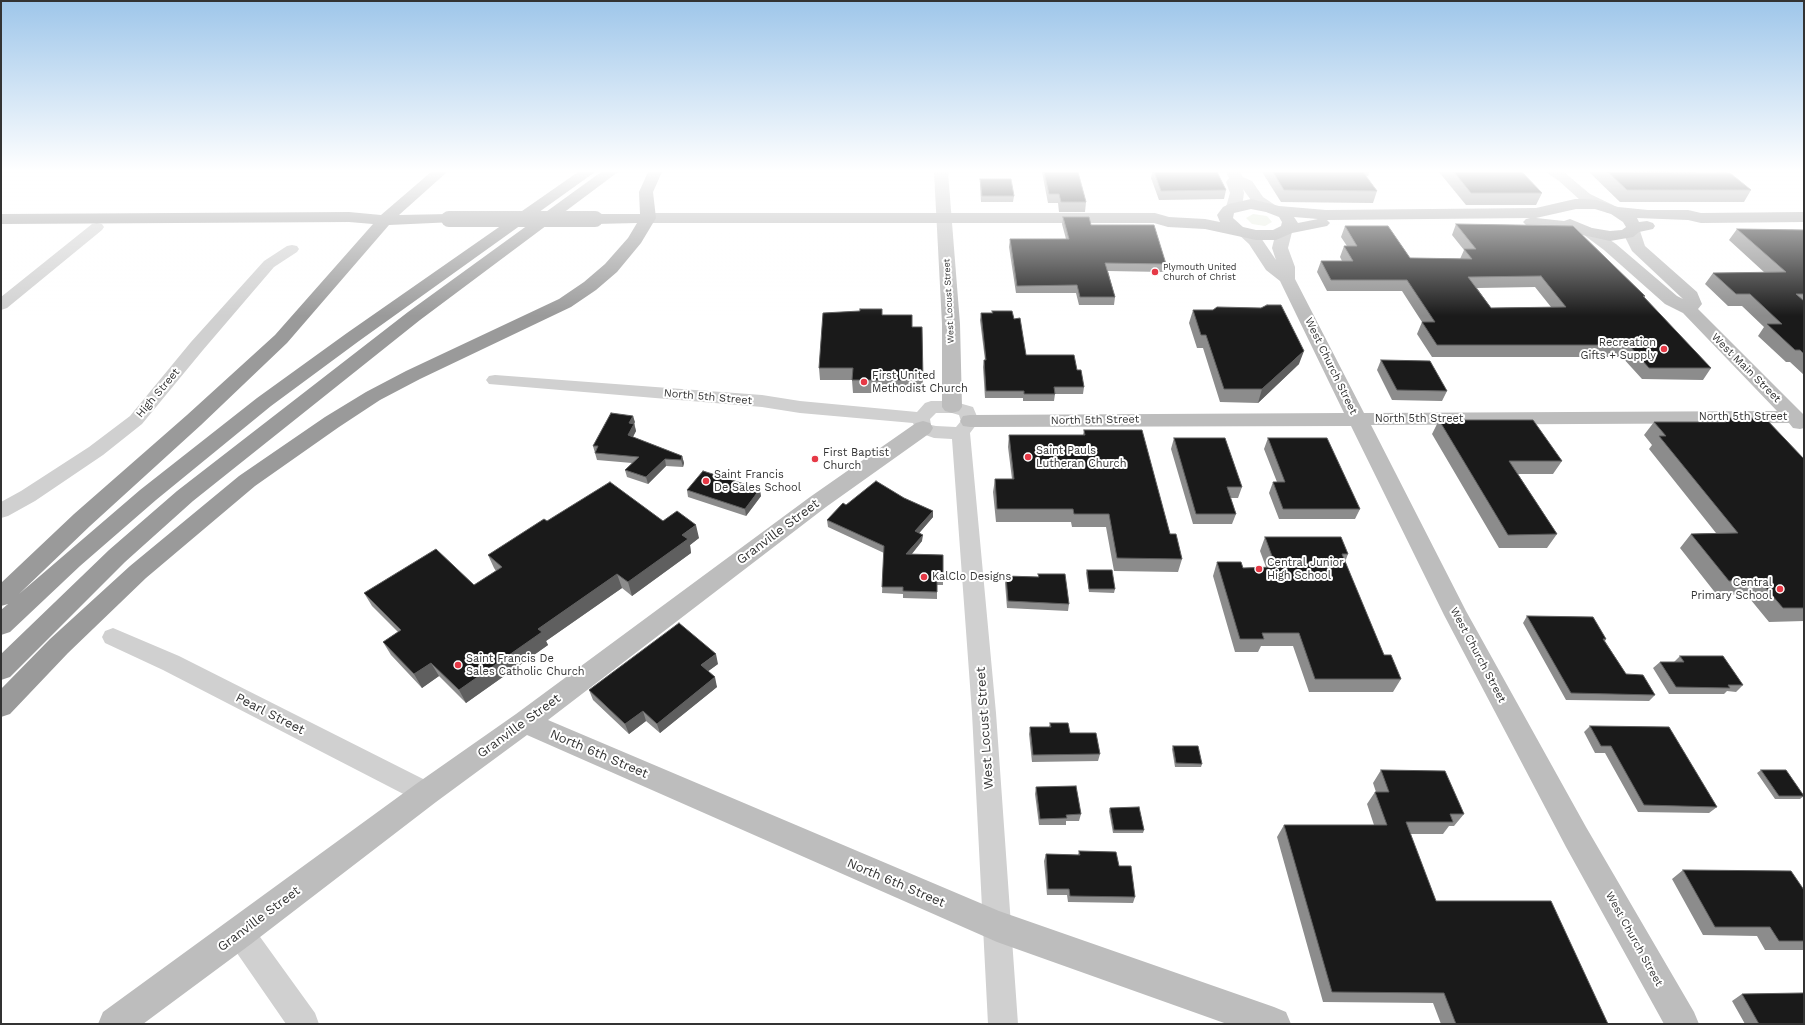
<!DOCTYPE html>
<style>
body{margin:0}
#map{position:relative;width:1805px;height:1025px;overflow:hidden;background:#fff;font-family:"Work Sans",sans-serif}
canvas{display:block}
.frame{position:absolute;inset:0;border:2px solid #333;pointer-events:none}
</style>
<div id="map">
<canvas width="1805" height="1025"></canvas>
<div class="frame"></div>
</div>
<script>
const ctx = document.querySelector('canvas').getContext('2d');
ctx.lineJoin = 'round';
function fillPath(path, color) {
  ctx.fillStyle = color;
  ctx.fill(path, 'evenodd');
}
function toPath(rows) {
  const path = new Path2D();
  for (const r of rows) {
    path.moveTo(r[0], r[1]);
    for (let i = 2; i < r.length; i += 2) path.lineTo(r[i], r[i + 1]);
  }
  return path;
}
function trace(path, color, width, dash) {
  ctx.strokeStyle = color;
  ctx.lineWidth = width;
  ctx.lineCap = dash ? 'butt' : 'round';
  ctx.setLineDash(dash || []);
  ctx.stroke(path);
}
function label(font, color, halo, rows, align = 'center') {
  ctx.font = font + ' "Work Sans",sans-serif';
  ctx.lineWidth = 4;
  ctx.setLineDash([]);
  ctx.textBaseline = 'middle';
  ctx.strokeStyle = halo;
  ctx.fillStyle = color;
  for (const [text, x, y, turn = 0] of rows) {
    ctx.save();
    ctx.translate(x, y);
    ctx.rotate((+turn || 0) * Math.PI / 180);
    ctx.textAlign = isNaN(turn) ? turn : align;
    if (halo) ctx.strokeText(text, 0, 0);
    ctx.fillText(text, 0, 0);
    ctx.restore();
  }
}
const green = toPath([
 [1253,214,1267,216,1272,222,1265,226,1252,224,1246,218]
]);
const street = toPath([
 [97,223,102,224,104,227,102,230,7,308,1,310,1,297,92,224,97,223],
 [292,245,297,246,299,249,297,252,274,267,203,350,142,424,103,455,35,501,8,516,1,518,1,502,21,491,89,447,130,416,191,342,264,261,287,246,292,245],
 [495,375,762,395,800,401,917,412,925,403,931,401,952,401,973,407,979,421,970,433,996,713,1018,1024,988,1024,972,713,952,439,934,438,917,432,913,423,800,413,762,407,489,384,486,380,489,376,495,375],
 [936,413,952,413,959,415,961,421,956,427,936,426,931,425,930,419,936,413],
 [113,628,179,656,435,785,439,793,435,801,426,805,417,801,163,670,105,643,102,637,105,631,113,628],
 [240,919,250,923,315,1013,319,1024,286,1024,230,943,226,933,230,923,240,919]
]);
const secondary = toPath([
 [934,172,948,172,960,324,962,407,959,411,952,413,945,411,942,407,942,324,934,172],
 [1226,172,1240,172,1243,177,1252,181,1263,197,1275,205,1278,208,1275,211,1270,213,1265,211,1253,203,1243,189,1244,193,1242,207,1239,210,1234,212,1229,210,1226,207,1230,193,1226,182,1229,178,1226,172],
 [1546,172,1564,172,1590,194,1613,205,1616,208,1613,211,1608,213,1580,200,1559,181,1546,172],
 [1632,226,1638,228,1640,231,1645,246,1697,292,1702,304,1698,309,1804,415,1804,428,1800,429,1793,428,1789,423,1371,425,1466,611,1586,827,1694,1012,1699,1024,1664,1024,1566,847,1444,615,1351,426,970,427,963,426,960,421,963,416,970,415,1344,413,1280,281,1266,270,1249,244,1237,233,1239,230,1245,228,1251,230,1261,238,1276,260,1272,248,1276,232,1278,229,1284,227,1290,229,1292,232,1288,248,1295,267,1295,279,1364,413,1777,411,1683,313,1665,304,1604,250,1580,232,1582,229,1588,227,1594,229,1616,244,1677,296,1683,299,1632,251,1625,237,1624,231,1626,228,1632,226],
 [923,421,930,423,933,428,930,433,826,507,548,720,999,911,1274,1007,1286,1012,1291,1024,1227,1024,997,942,527,735,436,802,251,944,143,1024,98,1024,103,1012,416,784,516,714,810,497,916,423,923,421]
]);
const primary = toPath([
 [1251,199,1279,206,1326,210,1536,208,1575,199,1585,199,1597,200,1618,207,1648,210,1688,210,1701,213,1804,212,1804,222,1701,223,1688,220,1637,218,1639,222,1647,221,1653,223,1655,226,1653,229,1639,232,1633,237,1610,241,1551,228,1526,225,1523,222,1526,219,1530,218,1327,220,1330,223,1327,226,1292,233,1276,240,1256,240,1205,229,1168,227,1154,223,648,223,643,221,640,218,643,215,648,213,1155,213,1169,217,1205,219,1220,222,1217,215,1223,207,1229,204,1251,199],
 [1251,209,1266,212,1279,217,1282,222,1281,226,1273,230,1256,230,1243,227,1233,218,1234,213,1251,209],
 [1576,209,1595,209,1611,214,1623,222,1626,227,1622,230,1610,231,1592,228,1570,219,1564,221,1536,218,1576,209],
 [1294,217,1318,219,1298,223,1294,217]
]);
const highway = toPath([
 [431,172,447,172,399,215,449,214,454,216,457,219,454,222,389,225,287,343,201,425,90,526,19,594,140,490,257,398,347,333,578,172,595,172,359,341,271,406,156,500,80,566,10,632,1,635,1,610,8,604,1,606,1,583,74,514,187,415,275,335,373,224,349,222,1,224,1,214,349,212,381,215,431,172],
 [601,172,618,172,420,320,193,501,125,562,10,677,1,680,1,654,109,550,177,491,408,312,601,172],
 [648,172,662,172,653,192,656,218,641,243,617,272,596,290,571,307,420,379,380,400,339,427,255,486,146,578,68,653,10,714,1,717,1,689,50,639,130,566,239,476,325,417,366,392,406,371,559,299,584,282,605,264,628,238,637,223,595,224,590,222,587,219,590,216,595,214,640,214,639,192,648,172]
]);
const highwayBridge = toPath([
 [449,219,595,219]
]);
const wall = toPath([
 [1042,172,1078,172,1086,202,1085,212,1059,212,1058,203,1048,203],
 [1152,172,1217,172,1226,190,1224,199,1159,200,1151,178],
 [1262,172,1369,172,1368,176,1366,176,1377,191,1373,203,1281,202],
 [1439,172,1522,172,1542,193,1536,205,1466,205],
 [1589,172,1668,172,1669,173,1751,190,1744,202,1620,202],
 [980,179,1014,196,1013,202,981,202,980,185],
 [1063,217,1091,225,1166,264,1164,272,1108,271,1115,297,1114,305,1079,305,1076,293,1016,293,1009,247,1010,239,1066,239,1062,224],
 [1456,224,1645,296,1644,298,1711,368,1703,380,1642,379,1622,357,1432,357,1417,334,1422,322,1402,291,1327,291,1317,272,1321,261,1342,261,1340,257,1344,246,1347,246,1341,237,1345,226,1410,258,1460,259,1464,250,1452,235],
 [1535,287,1551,307,1491,308,1477,288],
 [1737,229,1804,230,1804,375,1790,362,1786,362,1758,336,1764,327,1742,306,1728,306,1705,284,1713,273,1765,273,1729,240],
 [1261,308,1299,364,1258,403,1220,402,1203,348,1197,348,1189,323,1193,310,1213,310],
 [992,311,1014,319,1026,355,1077,370,1084,387,1083,394,1055,394,1054,401,1023,401,1023,398,985,398,983,367,984,360,985,360,980,320,981,313,992,313],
 [882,315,912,327,923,380,922,393,853,393,852,380,820,380,819,368],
 [1381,360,1447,391,1442,401,1392,400,1377,370],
 [633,416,636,431,633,437,682,456,684,463,683,467,666,466,648,484,627,477,625,470,632,463,597,460,593,446],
 [1722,418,1804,459,1804,621,1769,622,1746,594,1717,595,1680,548,1691,534,1716,533,1649,449,1652,445,1644,435,1654,422,1719,422],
 [1439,420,1562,461,1553,474,1518,474,1557,534,1547,548,1499,548,1432,434],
 [1084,430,1170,534,1182,559,1178,572,1114,571,1106,527,1072,527,1071,522,996,522,993,492,995,479,1012,479,1008,447,1009,435,1083,435],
 [1174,438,1242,487,1238,498,1230,498,1236,514,1232,524,1193,524,1171,449],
 [1268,438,1360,509,1355,519,1279,519,1269,493,1273,482,1277,482,1264,449],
 [687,490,761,496,746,516,688,497],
 [904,498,933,511,933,517,919,533,922,541,912,554,943,555,943,585,937,585,937,599,903,598,903,594,882,593,884,553,828,527,827,520,846,505],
 [663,521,699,538,690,545,691,553,632,596,622,588,546,641,548,645,466,703,439,676,422,688,391,655,383,642,398,632,372,606,364,593,474,585,496,571,494,568,488,555],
 [1265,537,1348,554,1345,562,1384,655,1401,679,1393,692,1309,692,1293,646,1261,646,1258,652,1235,652,1213,576,1217,562,1243,568,1266,567,1260,551],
 [1087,570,1115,589,1114,593,1089,592,1086,573],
 [1038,574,1069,604,1068,611,1007,608,1005,583,1006,576,1038,577],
 [1527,616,1606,639,1605,641,1626,674,1655,695,1649,701,1566,700,1523,623],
 [1680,656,1743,685,1736,692,1727,691,1724,694,1669,694,1653,668,1660,662,1674,662],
 [718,664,708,671,717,687,660,733,646,721,629,734,593,700,589,690],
 [1050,723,1070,733,1100,754,1098,761,1032,762,1029,734,1030,727,1049,727],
 [1590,726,1717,807,1709,813,1638,812,1605,753,1595,753,1584,732],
 [1173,746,1202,764,1201,767,1175,767,1172,749],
 [1381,770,1464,814,1454,826,1449,826,1443,834,1410,834,1436,901,1608,1024,1441,1024,1433,1003,1323,1002,1277,837,1284,825,1374,825,1367,804,1375,792,1376,792,1373,783],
 [1761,770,1804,796,1800,799,1775,799,1757,773],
 [1036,787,1081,814,1079,821,1066,821,1066,825,1039,825,1035,794],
 [1110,808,1144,830,1143,833,1113,833,1109,811],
 [1079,851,1119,866,1135,897,1133,903,1068,902,1067,895,1047,895,1044,861,1046,854,1078,855],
 [1683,870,1804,890,1804,950,1765,950,1757,936,1703,935,1672,879],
 [1742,994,1804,1024,1745,1024,1732,1001]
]);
const shadedWall = toPath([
 [1304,351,1299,364,1258,403,1262,389],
 [633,416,635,422,632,428,634,424,636,431,630,442,628,435,629,423],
 [682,456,684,463,683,467,681,460],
 [665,459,666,466,648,484,646,477],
 [760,489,761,496,746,516,745,509],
 [933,511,933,517,915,538,915,531],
 [696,525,699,538,690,545,691,553,632,596,628,582,682,535],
 [923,535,922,541,906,561,906,554],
 [617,574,622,588,546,641,548,645,466,703,459,690,538,629],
 [716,654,718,664,703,675,701,665],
 [431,663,439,676,422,688,414,674],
 [715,677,717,687,660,733,657,724],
 [643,711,646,721,629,734,625,724]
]);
const building = toPath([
 [1044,172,1078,172,1086,202,1061,202,1059,194,1049,194,1044,172],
 [1154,172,1217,172,1226,190,1161,191,1154,172],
 [1273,172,1363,172,1377,191,1284,190,1273,172],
 [1454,172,1522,172,1542,193,1471,193,1454,172],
 [1608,172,1730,173,1751,190,1627,190,1608,172],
 [980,179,1011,179,1014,196,982,196,980,179],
 [1063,217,1089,217,1091,225,1154,225,1166,264,1105,263,1115,297,1080,297,1077,285,1017,286,1010,239,1069,239,1063,217],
 [1456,224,1573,226,1645,296,1643,296,1711,368,1649,368,1629,345,1437,345,1422,322,1435,322,1407,280,1331,280,1321,261,1353,261,1344,246,1357,246,1345,226,1388,226,1410,258,1472,259,1464,249,1476,249,1456,224],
 [1541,276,1566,307,1491,308,1468,277,1541,276],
 [1737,229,1804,230,1804,294,1796,294,1804,301,1804,354,1800,350,1795,350,1767,324,1782,324,1750,294,1736,294,1713,273,1786,272,1737,229],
 [1267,305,1281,305,1304,351,1262,389,1224,389,1206,335,1201,335,1193,310,1213,310,1217,307,1261,308,1267,305],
 [860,309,882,309,882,315,912,315,912,327,922,327,923,380,852,380,853,368,819,368,823,313,860,311,860,309],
 [992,311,1012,311,1014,319,1020,318,1026,355,1074,355,1077,370,1081,370,1084,387,1054,387,1055,394,1024,394,1024,391,986,391,984,360,986,360,981,313,993,313,992,311],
 [1381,360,1430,361,1447,391,1397,390,1381,360],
 [611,413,633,416,629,423,634,424,628,435,682,456,681,460,665,459,646,477,625,470,639,457,595,453,598,446,593,446,611,413],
 [1722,418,1765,418,1804,459,1804,608,1783,608,1759,580,1729,581,1691,534,1738,533,1659,436,1666,436,1654,422,1726,422,1722,418],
 [1439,420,1533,420,1562,461,1509,461,1557,534,1508,535,1439,420],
 [1084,430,1142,430,1170,534,1176,534,1182,559,1117,558,1109,514,1074,514,1073,509,997,509,995,479,1014,479,1009,435,1085,435,1084,430],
 [1174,438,1225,438,1242,487,1227,487,1236,514,1196,514,1174,438],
 [1268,438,1327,438,1360,509,1283,509,1273,482,1285,482,1268,438],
 [703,471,760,489,745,509,687,490,703,471],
 [876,481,904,498,933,511,915,531,923,535,906,554,943,555,943,578,937,578,937,592,903,591,903,587,882,587,884,546,827,520,843,503,846,505,876,481],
 [610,482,663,521,677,511,696,525,682,535,688,539,628,582,617,574,538,629,542,632,459,690,431,663,414,674,383,642,401,630,364,593,436,549,474,585,502,567,488,555,544,519,547,521,610,482],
 [1265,537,1341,537,1348,554,1342,554,1384,655,1391,655,1401,679,1315,679,1299,633,1262,633,1264,639,1240,639,1217,562,1241,562,1243,568,1276,567,1265,537],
 [1087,570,1112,570,1115,589,1089,589,1087,570],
 [1038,574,1065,574,1069,604,1008,601,1006,576,1039,577,1038,574],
 [1527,616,1593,617,1606,639,1603,639,1626,674,1643,675,1655,695,1571,693,1527,616],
 [679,623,716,654,701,665,715,677,657,724,643,711,625,724,589,690,679,623],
 [1680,656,1723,656,1743,685,1728,685,1730,688,1676,687,1660,662,1684,662,1680,656],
 [1050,723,1068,723,1070,733,1096,733,1100,754,1033,755,1030,727,1051,727,1050,723],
 [1590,726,1669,727,1717,807,1644,805,1611,746,1601,746,1590,726],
 [1173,746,1198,746,1202,764,1176,763,1173,746],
 [1381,770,1445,771,1464,814,1450,814,1453,822,1406,822,1436,901,1551,901,1608,1024,1456,1024,1444,993,1332,992,1284,825,1387,825,1375,792,1389,792,1381,770],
 [1761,770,1786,770,1804,796,1779,796,1761,770],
 [1076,786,1081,814,1066,815,1067,818,1040,819,1036,787,1076,786],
 [1139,807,1144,830,1114,830,1110,808,1139,807],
 [1079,851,1116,852,1119,866,1131,866,1135,897,1070,896,1069,889,1048,889,1046,854,1080,855,1079,851],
 [1683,870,1791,871,1804,890,1804,941,1779,941,1770,927,1715,927,1683,870],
 [1804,993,1804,1024,1759,1024,1742,994,1804,993]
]);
const markers = [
 [1155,272,4,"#e63946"],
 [1664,349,4,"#e63946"],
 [864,382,4,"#e63946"],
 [1028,457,4,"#e63946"],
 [815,459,4,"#e63946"],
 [706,481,4,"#e63946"],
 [1259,569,4,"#e63946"],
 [924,577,4,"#e63946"],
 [1780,589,4,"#e63946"],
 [458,665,4,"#e63946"]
];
const farPoinames = [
 ["Plymouth United",1163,267],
 ["Church of Christ",1163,277]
];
const farStreetnames = [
 ["West Locust Street",949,301,-93]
];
const poiNames = [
 ["Recreation",1656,343,"right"],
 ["Gifts + Supply",1656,356,"right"],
 ["First United",872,376],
 ["Methodist Church",872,389],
 ["Saint Pauls",1036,451],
 ["Lutheran Church",1036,464],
 ["First Baptist",823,453],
 ["Church",823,466],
 ["Saint Francis",714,475],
 ["De Sales School",714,488],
 ["Central Junior",1267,563],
 ["High School",1267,576],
 ["KalClo Designs",932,577],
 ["Central",1772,583,"right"],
 ["Primary School",1772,596,"right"],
 ["Saint Francis De",466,659],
 ["Sales Catholic Church",466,672]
];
const streetNames = [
 ["West Church Street",1331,366,64],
 ["West Main Street",1746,368,45],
 ["High Street",158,393,-50],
 ["North 5th Street",708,397,5],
 ["North 5th Street",1743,417],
 ["North 5th Street",1419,419],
 ["North 5th Street",1095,420,-1],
 ["West Church Street",1478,655,62],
 ["West Church Street",1634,939,61]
];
const nearStreetnames = [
 ["Granville Street",778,532,-37],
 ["Pearl Street",270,714,27],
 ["Granville Street",519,726,-36],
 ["West Locust Street",985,728,-94],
 ["North 6th Street",599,754,23],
 ["North 6th Street",896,883,23],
 ["Granville Street",259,919,-37]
];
fillPath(green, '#e6ecdf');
fillPath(street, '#d0d0d0');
fillPath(secondary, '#bdbdbd');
fillPath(primary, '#ababab');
fillPath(highway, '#9a9a9a');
trace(highwayBridge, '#9a9a9a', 16);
fillPath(wall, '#8c8c8c');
fillPath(shadedWall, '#5f5f5f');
fillPath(building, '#1a1a1a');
trace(building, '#5f5f5f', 1);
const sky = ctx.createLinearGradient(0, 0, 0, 316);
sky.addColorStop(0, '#9ec6ea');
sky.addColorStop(0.54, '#fff');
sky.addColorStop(1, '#ffffff00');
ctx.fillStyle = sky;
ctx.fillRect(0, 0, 1805, 316);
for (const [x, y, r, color] of markers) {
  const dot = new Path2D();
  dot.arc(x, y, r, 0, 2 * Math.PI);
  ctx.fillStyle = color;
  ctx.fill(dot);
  trace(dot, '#fff', 1.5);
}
label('9px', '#333', '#fff', farPoinames, 'left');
label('9px', '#333', '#fff', farStreetnames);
label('11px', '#333', '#fff', poiNames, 'left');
label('11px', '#333', '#fff', streetNames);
label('13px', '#333', '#fff', nearStreetnames);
</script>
